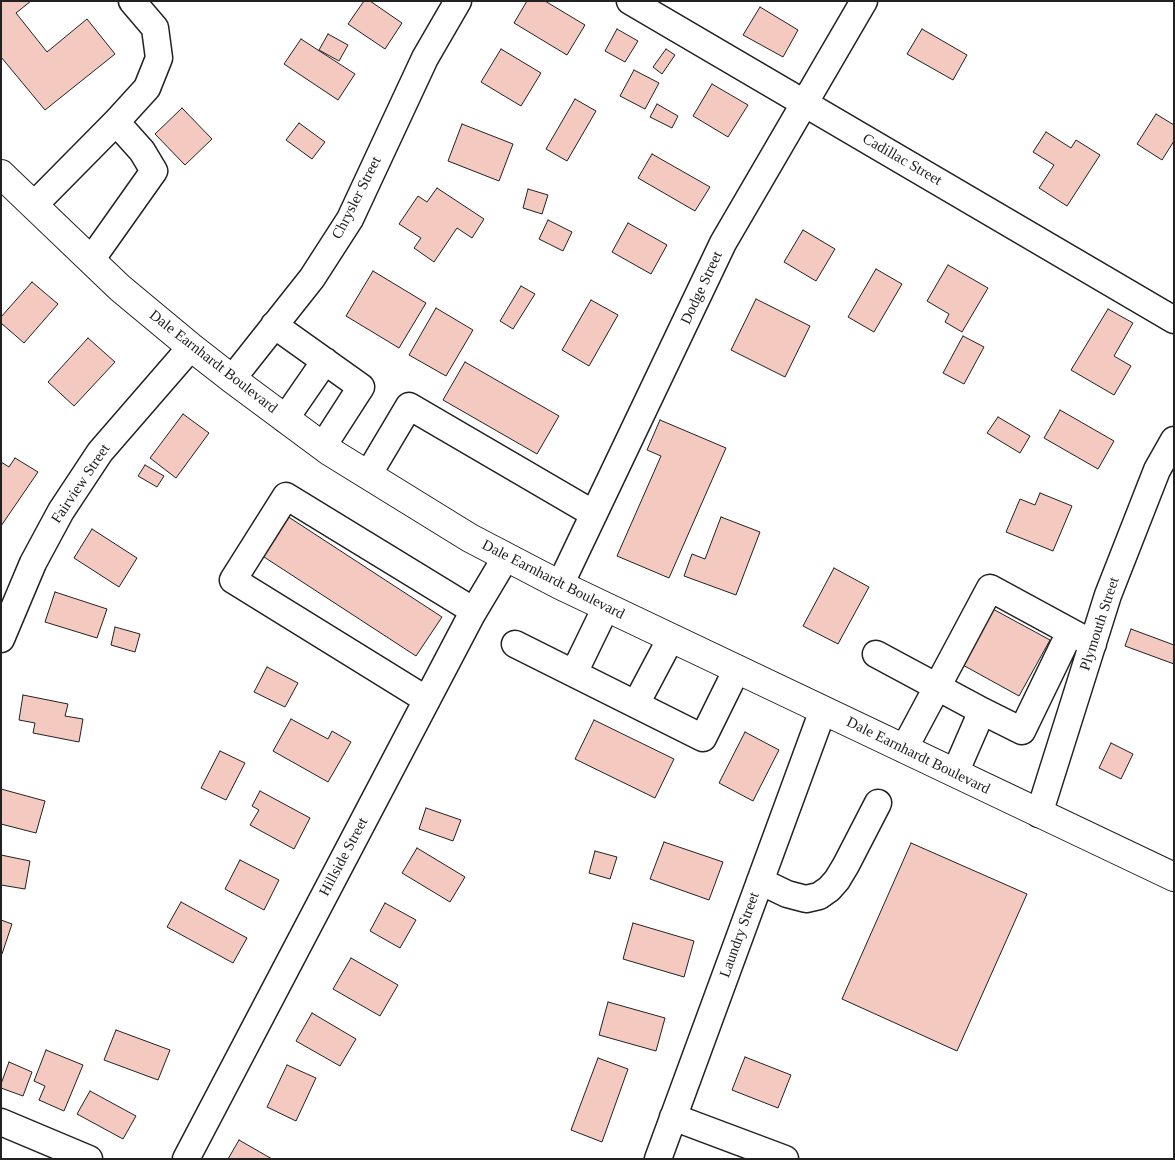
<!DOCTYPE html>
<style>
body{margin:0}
#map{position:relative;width:1175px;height:1160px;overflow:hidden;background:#fff;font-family:"Times New Roman",serif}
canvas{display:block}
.frame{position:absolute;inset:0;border:2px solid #222;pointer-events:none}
</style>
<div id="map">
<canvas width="1175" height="1160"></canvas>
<div class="frame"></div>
</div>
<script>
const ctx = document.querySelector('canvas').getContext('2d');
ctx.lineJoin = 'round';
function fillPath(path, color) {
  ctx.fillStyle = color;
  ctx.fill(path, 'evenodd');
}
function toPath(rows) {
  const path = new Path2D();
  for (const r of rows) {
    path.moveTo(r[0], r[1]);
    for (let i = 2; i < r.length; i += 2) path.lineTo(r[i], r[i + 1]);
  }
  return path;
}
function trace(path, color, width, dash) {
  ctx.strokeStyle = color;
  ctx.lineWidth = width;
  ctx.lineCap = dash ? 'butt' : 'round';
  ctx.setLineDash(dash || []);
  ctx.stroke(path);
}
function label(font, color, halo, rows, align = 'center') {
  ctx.font = font + ' "Times New Roman",serif';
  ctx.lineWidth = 4;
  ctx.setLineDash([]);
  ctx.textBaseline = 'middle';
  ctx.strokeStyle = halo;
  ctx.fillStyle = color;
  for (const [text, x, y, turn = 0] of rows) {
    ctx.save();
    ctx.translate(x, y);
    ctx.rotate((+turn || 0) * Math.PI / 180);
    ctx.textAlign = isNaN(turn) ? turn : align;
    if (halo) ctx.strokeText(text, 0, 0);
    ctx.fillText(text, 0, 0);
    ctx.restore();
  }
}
const building = toPath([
 [1,1,31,1,16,13,47,52,87,19,115,54,45,110,1,57,1,1],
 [364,1,370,1,402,23,385,49,348,24,364,1],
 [527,1,545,1,585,25,567,55,514,23,527,1],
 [760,7,798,30,783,57,743,35,760,7],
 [617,29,638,41,625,62,605,51,617,29],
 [922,29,967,55,953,80,907,54,922,29],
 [328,34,348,45,339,61,319,50,328,34],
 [301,39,355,74,338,100,284,64,301,39],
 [501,49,541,73,521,106,481,82,501,49],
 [666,49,675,55,662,74,653,67,666,49],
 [634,70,659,83,645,109,620,96,634,70],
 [712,84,748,105,728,137,693,116,712,84],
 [575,99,596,111,567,161,546,149,575,99],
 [657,104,678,116,672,128,650,117,657,104],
 [182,108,212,139,185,165,155,134,182,108],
 [1156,114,1174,125,1174,141,1162,160,1137,144,1156,114],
 [299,123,325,142,312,159,286,140,299,123],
 [462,124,513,144,499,181,448,161,462,124],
 [1046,132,1071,148,1076,140,1100,155,1067,206,1039,188,1054,165,1033,152,1046,132],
 [652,154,710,187,695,211,638,178,652,154],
 [437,188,484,219,472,238,457,228,434,262,414,248,421,238,399,224,418,196,427,202,437,188],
 [528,189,548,195,542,214,523,208,528,189],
 [548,220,572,232,563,251,539,239,548,220],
 [628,223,667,245,651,274,612,252,628,223],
 [803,230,835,249,816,281,784,262,803,230],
 [948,265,988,288,962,332,945,322,949,314,927,301,948,265],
 [876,269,902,284,874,332,848,317,876,269],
 [373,271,426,303,399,348,346,316,373,271],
 [32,282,58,304,24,343,1,323,1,317,32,282],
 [521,286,535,294,513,329,500,321,521,286],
 [756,299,810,326,785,377,731,350,756,299],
 [591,300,618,315,589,366,562,350,591,300],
 [436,308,473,330,446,376,409,355,436,308],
 [1108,309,1133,323,1114,356,1131,366,1114,395,1071,370,1108,309],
 [963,336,984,347,964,384,943,373,963,336],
 [88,338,115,362,74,406,48,382,88,338],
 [465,362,559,416,537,454,443,400,465,362],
 [1060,410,1114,441,1098,469,1044,438,1060,410],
 [183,414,209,433,176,478,150,458,183,414],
 [998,417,1030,436,1020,453,987,433,998,417],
 [660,420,726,448,669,578,617,556,661,456,647,450,660,420],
 [15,458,38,472,1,526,1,462,9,467,15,458],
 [145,465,164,476,157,487,138,476,145,465],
 [1040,493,1072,506,1053,551,1006,532,1020,499,1035,505,1040,493],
 [287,516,442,617,416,656,261,555,287,516],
 [721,517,760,532,736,595,684,576,692,554,705,559,721,517],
 [92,529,137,558,119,587,74,558,92,529],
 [834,568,869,587,838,644,803,626,834,568],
 [55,592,107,609,97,638,45,622,55,592],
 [991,608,1050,640,1019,696,961,664,991,608],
 [115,627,140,634,135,652,111,645,115,627],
 [1131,629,1174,645,1174,664,1125,646,1131,629],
 [267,667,298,683,285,707,254,692,267,667],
 [23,695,68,704,65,716,83,719,79,742,33,733,35,723,19,720,23,695],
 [291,719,328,739,332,731,351,742,328,782,273,751,291,719],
 [594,720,674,759,655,798,575,759,594,720],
 [745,732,779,750,753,801,719,783,745,732],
 [1111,743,1133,754,1121,779,1099,768,1111,743],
 [220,751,245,763,226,800,201,788,220,751],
 [1,789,45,801,36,833,1,824,1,789],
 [260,791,310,818,294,849,250,825,259,810,252,806,260,791],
 [426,808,461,820,453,841,419,829,426,808],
 [664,842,723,862,709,900,650,879,664,842],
 [911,843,1027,894,957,1051,842,999,911,843],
 [417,848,465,877,450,902,402,873,417,848],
 [595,851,617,857,610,879,589,873,595,851],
 [1,855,30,861,25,889,1,885,1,855],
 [240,860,279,880,264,910,225,889,240,860],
 [181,902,247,938,233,963,167,927,181,902],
 [385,903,416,920,400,948,370,931,385,903],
 [1,920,12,924,2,954,1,954,1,920],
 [633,923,694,941,684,977,623,959,633,923],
 [351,958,398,985,380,1016,333,989,351,958],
 [608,1002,665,1018,656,1051,599,1035,608,1002],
 [312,1013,356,1039,340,1066,296,1041,312,1013],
 [116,1030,170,1050,158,1080,104,1060,116,1030],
 [46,1050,83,1065,64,1111,39,1100,45,1086,34,1081,46,1050],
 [745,1057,791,1075,778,1108,732,1090,745,1057],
 [598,1058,628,1069,602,1142,571,1130,598,1058],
 [9,1062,32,1072,23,1096,1,1088,1,1084,9,1062],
 [287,1065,316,1078,296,1121,267,1107,287,1065],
 [90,1091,136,1116,123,1139,77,1114,90,1091],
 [239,1140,272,1159,228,1159,239,1140]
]);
const minor = toPath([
 [630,1,1174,320],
 [34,205,116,122,147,88,159,58,155,28,132,1],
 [91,260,154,171,142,151,116,122],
 [274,325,361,387,323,446],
 [232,379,312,278,350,219,425,58,458,1],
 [285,419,325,361],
 [368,475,409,406,594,514],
 [560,585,723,243,864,1],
 [1,639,33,563,61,511,100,452,191,347],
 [515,644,703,738,737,669],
 [876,654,982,711],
 [574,673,606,607],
 [427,700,233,580,286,496,474,611],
 [636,704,671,638],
 [904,749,990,588,1093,644],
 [955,773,982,711,1022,731,1070,632],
 [1039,814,1108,595,1157,470,1174,440],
 [760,881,787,894,806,899,819,896,829,889,837,880,846,865,878,803],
 [673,1117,785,1159],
 [1,1122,89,1159],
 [186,1159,472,614,506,557],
 [658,1159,823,710]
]);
const major = toPath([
 [1,174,120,288,191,347,232,379,329,451,470,538,560,585,1174,877]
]);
const streetNames = [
 ["Cadillac Street",902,160,30],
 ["Chrysler Street",357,198,-63],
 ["Dodge Street",702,288,-65],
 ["Dale Earnhardt Boulevard",213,362,38],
 ["Fairview Street",81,484,-56],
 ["Dale Earnhardt Boulevard",553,580,27],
 ["Plymouth Street",1100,624,-72],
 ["Dale Earnhardt Boulevard",918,756,26],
 ["Hillside Street",344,857,-62],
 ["Laundry Street",740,935,-70]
];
fillPath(building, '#f3c9c0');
trace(building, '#222', 1);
trace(minor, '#222', 29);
trace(major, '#222', 30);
trace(minor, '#fff', 26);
trace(major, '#fff', 28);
label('15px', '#222', '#fff', streetNames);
</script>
